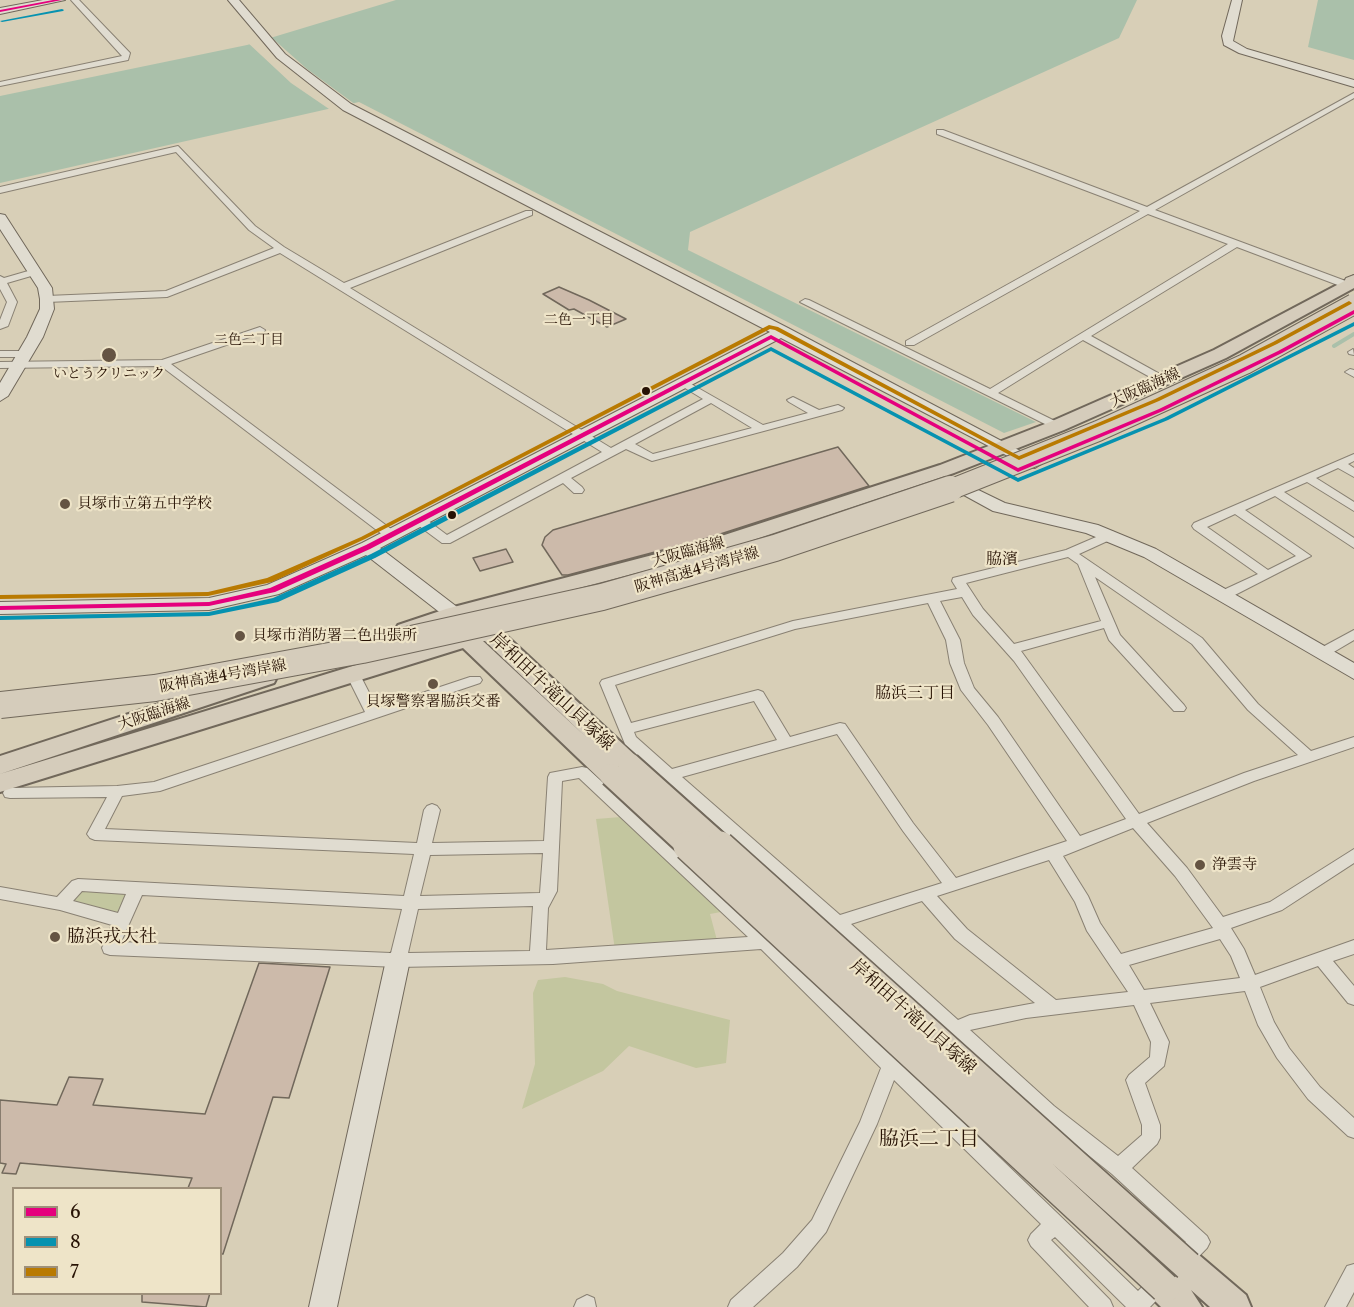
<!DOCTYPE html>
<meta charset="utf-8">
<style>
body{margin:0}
#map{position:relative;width:1354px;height:1307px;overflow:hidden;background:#d8cfb7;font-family:"Libre Caslon Text",serif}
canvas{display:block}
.legend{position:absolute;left:12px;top:1187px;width:210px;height:108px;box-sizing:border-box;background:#eee4c8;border:2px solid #9e907a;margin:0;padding:8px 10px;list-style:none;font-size:18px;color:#271204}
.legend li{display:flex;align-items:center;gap:12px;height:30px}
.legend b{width:30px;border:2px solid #9e907a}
</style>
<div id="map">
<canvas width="1354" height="1307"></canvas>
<ul class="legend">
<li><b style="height:8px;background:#e5007d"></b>6</li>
<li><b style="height:8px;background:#0692b0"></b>8</li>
<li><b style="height:8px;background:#b97a01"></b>7</li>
</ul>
</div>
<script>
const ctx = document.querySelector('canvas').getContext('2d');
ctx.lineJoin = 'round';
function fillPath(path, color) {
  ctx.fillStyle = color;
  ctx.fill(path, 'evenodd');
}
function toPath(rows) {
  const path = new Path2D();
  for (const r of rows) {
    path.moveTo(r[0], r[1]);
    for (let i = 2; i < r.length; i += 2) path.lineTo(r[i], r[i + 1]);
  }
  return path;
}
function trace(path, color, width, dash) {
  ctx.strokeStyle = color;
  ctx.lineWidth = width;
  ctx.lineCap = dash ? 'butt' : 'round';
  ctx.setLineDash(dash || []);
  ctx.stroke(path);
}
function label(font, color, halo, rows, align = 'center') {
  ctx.font = font + ' "Libre Caslon Text","Noto Serif JP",serif';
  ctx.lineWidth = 4.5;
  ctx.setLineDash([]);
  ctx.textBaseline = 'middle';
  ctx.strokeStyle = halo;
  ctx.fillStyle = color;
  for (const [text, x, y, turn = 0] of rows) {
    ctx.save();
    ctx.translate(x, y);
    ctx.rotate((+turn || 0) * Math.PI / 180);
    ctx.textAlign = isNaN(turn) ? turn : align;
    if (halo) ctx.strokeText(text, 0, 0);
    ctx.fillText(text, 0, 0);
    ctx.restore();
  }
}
const green = toPath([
 [621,817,721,912,710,914,718,944,615,950,596,819],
 [80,887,134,889,121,918,64,903],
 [565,977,603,984,617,991,730,1020,726,1063,696,1068,629,1046,603,1071,522,1109,535,1064,533,993,538,980]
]);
const water = toPath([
 [396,0,1137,0,1119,38,690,232,688,250,1036,422,1004,433,359,102,0,183,0,96,247,45],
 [1318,0,1354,0,1354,60,1308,47]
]);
const pier = toPath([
 [271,37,307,69,356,105,332,111,291,83,247,42]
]);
const stream = toPath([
 [1334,346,1354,334]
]);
const building = toPath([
 [559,287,589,300,626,319,607,327,574,309,569,310,543,294,559,287],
 [838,447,869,486,708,538,568,575,562,575,542,545,545,537,553,530,838,447],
 [506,549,513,562,480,571,473,558,506,549],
 [259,963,330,967,289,1098,273,1097,223,1254,220,1254,220,1188,188,1188,192,1178,20,1163,16,1174,2,1173,6,1164,0,1163,0,1100,57,1105,69,1077,103,1079,93,1105,205,1114,259,963],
 [142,1293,210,1293,206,1307,142,1302,142,1293]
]);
const street = toPath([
 [71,0,79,0,130,53,128,60,0,86,0,82,122,56,71,0],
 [1354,93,1354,98,1155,210,1351,283,1351,287,1343,287,1237,247,1091,336,1167,378,1167,382,1159,382,1083,340,998,393,1061,424,1061,428,1053,428,800,302,805,299,809,300,990,389,1228,244,1148,214,914,345,906,345,906,341,1140,211,937,134,937,130,943,130,1147,207,1354,93],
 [178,146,255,226,284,247,344,283,526,211,532,211,532,215,350,288,611,448,703,399,680,385,680,381,684,380,763,425,808,413,789,402,787,400,793,397,819,410,838,405,844,408,842,410,652,461,626,449,571,478,582,487,584,490,582,493,574,493,563,483,450,543,442,543,415,523,413,520,415,517,423,517,447,535,602,452,280,253,167,297,47,302,42,299,47,296,166,291,274,248,249,230,176,152,0,193,0,187,178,146],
 [711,403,752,428,653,454,635,444,711,403],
 [35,269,38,270,38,274,7,283,17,302,8,326,0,329,0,320,7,302,0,289,0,276,4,278,35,269],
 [260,327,265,330,264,332,171,364,395,532,397,535,395,538,387,538,161,366,0,368,0,362,162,360,260,327],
 [1353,349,1354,355,1349,354,1348,352,1353,349],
 [0,351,24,351,29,354,24,357,0,357,0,351],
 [1350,369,1354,370,1354,377,1345,372,1350,369],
 [1354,454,1354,461,1348,464,1354,468,1354,477,1338,468,1316,478,1354,502,1354,511,1307,482,1284,492,1354,538,1354,548,1275,496,1245,510,1311,556,1229,598,1219,598,1218,595,1219,592,1258,574,1194,529,1192,526,1194,523,1354,454],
 [1235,514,1296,556,1268,570,1207,527,1235,514],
 [1110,531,1114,532,1116,535,1114,538,1079,554,1202,638,1258,704,1311,751,1354,737,1354,747,1254,781,1147,823,1187,868,1223,917,1270,902,1354,849,1354,863,1282,910,1231,928,1244,949,1255,975,1354,940,1354,954,1333,961,1354,986,1354,1005,1348,1003,1318,966,1260,987,1274,1022,1289,1048,1320,1087,1354,1118,1354,1138,1348,1136,1308,1099,1277,1058,1258,1025,1245,991,1150,1003,1169,1042,1164,1066,1145,1083,1160,1125,1160,1138,1157,1144,1132,1168,1207,1236,1210,1242,1207,1248,1150,1307,1126,1307,1055,1237,1051,1240,1110,1300,1113,1307,1089,1307,1031,1246,1028,1240,1031,1234,1041,1224,894,1080,877,1124,826,1232,797,1267,753,1307,728,1307,731,1300,783,1253,812,1220,860,1122,881,1068,761,949,553,964,398,967,110,955,104,953,102,948,112,925,60,910,0,899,0,887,57,897,72,881,78,879,404,896,414,854,95,840,90,838,87,834,107,797,10,798,5,797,3,793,5,789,10,788,117,786,154,782,365,712,346,674,353,669,358,671,377,708,470,677,480,677,482,680,480,683,160,791,122,796,105,829,417,843,424,810,427,806,432,804,437,806,440,810,432,843,544,841,548,777,550,773,582,767,587,768,768,935,785,930,791,932,793,937,791,942,779,945,1138,1291,1186,1242,1112,1174,1042,1118,835,929,826,929,824,924,825,921,625,744,600,683,602,680,793,621,957,589,952,581,953,578,1066,550,1110,531],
 [1068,557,1078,564,1101,621,1014,644,983,609,966,583,1068,557],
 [1095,577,1192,644,1248,710,1298,755,1244,773,1139,814,1021,651,1104,628,1109,640,1174,711,1184,711,1186,708,1184,705,1120,635,1095,577],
 [962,597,973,615,1014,661,1126,819,1080,836,998,717,974,688,964,663,960,640,940,601,962,597],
 [928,603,946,640,950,663,961,690,988,725,1067,841,956,878,913,823,845,724,840,723,790,737,763,692,758,690,631,723,615,685,795,629,928,603],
 [754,701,777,740,672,769,636,737,634,732,754,701],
 [837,734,903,831,942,883,840,915,682,777,837,734],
 [579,778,748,937,546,950,548,908,557,891,562,781,579,778],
 [1133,828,1175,876,1213,928,1121,954,1100,923,1088,896,1063,856,1133,828],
 [543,853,540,893,420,896,430,855,543,853],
 [1049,860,1075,902,1087,931,1128,992,1056,1000,967,929,937,896,1049,860],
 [82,891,126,894,118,913,73,901,82,891],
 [142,895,402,909,391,953,121,942,142,895],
 [922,901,955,939,1035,1003,970,1015,958,1020,851,924,922,901],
 [533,906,530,951,408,953,418,909,533,906],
 [1220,939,1231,956,1240,978,1144,990,1129,965,1220,939],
 [1134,1005,1151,1042,1150,1057,1129,1075,1126,1080,1142,1125,1142,1135,1118,1156,1054,1106,970,1030,1026,1018,1134,1005],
 [1354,630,1354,640,1327,656,1317,656,1315,653,1317,650,1354,630],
 [1354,1264,1354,1292,1346,1307,1325,1307,1347,1266,1354,1264],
 [587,1295,594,1298,596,1307,574,1307,577,1300,587,1295]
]);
const secondary = toPath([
 [43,0,65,0,0,14,0,8,43,0],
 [228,0,239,0,285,54,351,104,788,328,1043,463,1035,468,1029,467,781,338,380,548,461,610,463,614,461,618,447,618,366,555,279,594,209,610,0,614,0,602,209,598,267,585,362,543,770,332,343,110,277,58,228,0],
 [1232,0,1242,0,1233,41,1247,49,1354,80,1354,87,1239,53,1224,45,1222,36,1232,0],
 [0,214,5,215,52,288,54,309,43,337,8,396,0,401,0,383,27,337,40,309,40,299,38,288,0,229,0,214],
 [968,485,1005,503,1098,525,1156,549,1354,663,1354,679,1144,557,1086,533,993,511,962,494,959,490,968,485],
 [398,950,406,953,410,960,337,1307,309,1307,386,960,390,953,398,950]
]);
const primary = toPath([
 [1354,276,1354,288,1226,358,1064,430,954,473,720,551,461,619,406,637,398,635,395,630,398,625,446,609,706,541,940,465,1050,422,1214,350,1354,276],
 [474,618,497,627,638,758,641,764,638,770,629,773,621,770,623,775,620,781,611,784,602,781,463,648,0,792,0,774,454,635,451,629,454,624,474,618],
 [483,641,485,641,587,738,483,641],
 [266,669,274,671,277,677,274,683,0,774,0,756,266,669],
 [1188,1250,1199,1255,1246,1295,1251,1307,1210,1307,1191,1290,1202,1307,1161,1307,1153,1299,1149,1288,1153,1277,1165,1272,1176,1277,1172,1266,1177,1255,1188,1250]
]);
const highway = toPath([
 [1354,275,1354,287,1346,286,1344,282,1346,278,1354,275]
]);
const primaryBridgeFar1 = toPath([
 [629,764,722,847],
 [611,775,689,847]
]);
const primaryBridge = toPath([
 [688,846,1165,1288],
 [720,846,1188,1266]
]);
const highwayBridgeFar1 = toPath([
 [947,491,1098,431,1245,364,1354,304]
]);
const highwayBridge = toPath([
 [0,705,155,688,362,650,602,597,775,548,950,489]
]);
const bus1 = toPath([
 [53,0,62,0,0,12,0,10,53,0],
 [1354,310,1354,314,1282,353,1163,411,1018,472,771,339,370,549,275,592,209,606,0,610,0,606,209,602,270,588,366,545,771,335,1018,468,1159,409,1278,351,1354,310]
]);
const bus2 = toPath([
 [62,9,64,10,63,11,2,22,0,21,62,9],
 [1354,322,1354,326,1168,420,1018,482,771,351,375,558,278,602,209,616,0,620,0,616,209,612,273,598,371,554,771,347,1018,478,1164,418,1354,322]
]);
const bus3 = toPath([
 [1349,301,1352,303,1351,304,1277,344,1159,401,1019,460,775,330,770,329,365,539,272,582,208,596,0,599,0,595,208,592,267,578,361,537,769,325,778,327,1019,456,1155,399,1273,342,1349,301]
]);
const markers = [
 [109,355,8,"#655443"],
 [646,391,5,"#271204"],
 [65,504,6,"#655443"],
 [452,515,5,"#271204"],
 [240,636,6,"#655443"],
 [433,684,6,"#655443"],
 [1200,865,6,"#655443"],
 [55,937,6,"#655443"]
];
const farNeighbourhoodnames = [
 ["二色一丁目",579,320],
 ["二色二丁目",249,340]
];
const farPoinames = [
 ["いとうクリニック",109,374]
];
const streetNames = [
 ["大阪臨海線",1145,388,-24],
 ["大阪臨海線",688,552,-15],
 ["阪神高速4号湾岸線",697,570,-16],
 ["阪神高速4号湾岸線",223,676,-10],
 ["大阪臨海線",154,714,-18]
];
const poiNames = [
 ["貝塚市立第五中学校",77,504],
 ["貝塚市消防署二色出張所",252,636],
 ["貝塚警察署脇浜交番",433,702,"center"],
 ["浄雲寺",1212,865]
];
const neighbourhoodNames = [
 ["脇濱",1002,559],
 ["脇浜三丁目",915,693]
];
const nearStreetnames = [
 ["岸和田牛滝山貝塚線",552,692,43],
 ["岸和田牛滝山貝塚線",913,1017,42]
];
const nearPoinames = [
 ["脇浜戎大社",67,937]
];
const nearNeighbourhoodnames = [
 ["脇浜二丁目",929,1139]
];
fillPath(green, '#c3c69f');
fillPath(water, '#aac0aa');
fillPath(pier, '#d8cfb7');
trace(stream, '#aac0aa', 4);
fillPath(building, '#ccbaaa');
trace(building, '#71685b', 1.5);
trace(street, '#898173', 2);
trace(secondary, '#71685b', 2);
trace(primary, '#71685b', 4);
trace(highway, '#71685b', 2);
fillPath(street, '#e0dcd0');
fillPath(secondary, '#e0dcd0');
fillPath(primary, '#d5ccbb');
fillPath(highway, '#d5ccbb');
trace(primaryBridgeFar1, '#71685b', 26, []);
trace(primaryBridge, '#71685b', 32, []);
trace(highwayBridgeFar1, '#71685b', 22, []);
trace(highwayBridge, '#71685b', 28, []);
trace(primaryBridgeFar1, '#d5ccbb', 22);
trace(primaryBridge, '#d5ccbb', 29);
trace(highwayBridgeFar1, '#d5ccbb', 20);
trace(highwayBridge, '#d5ccbb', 26);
fillPath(bus1, '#e5007d');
fillPath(bus2, '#0692b0');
fillPath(bus3, '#b97a01');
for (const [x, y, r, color] of markers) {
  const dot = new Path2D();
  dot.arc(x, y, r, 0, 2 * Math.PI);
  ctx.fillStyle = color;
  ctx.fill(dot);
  trace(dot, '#eee4c8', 2);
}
label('14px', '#271204', '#eee4c8', farNeighbourhoodnames);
label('14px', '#271204', '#eee4c8', farPoinames);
label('15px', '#271204', '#eee4c8', streetNames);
label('15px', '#271204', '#eee4c8', poiNames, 'left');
label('16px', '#271204', '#eee4c8', neighbourhoodNames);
label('18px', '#271204', '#eee4c8', nearStreetnames);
label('18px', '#271204', '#eee4c8', nearPoinames, 'left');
label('20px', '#271204', '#eee4c8', nearNeighbourhoodnames);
</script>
